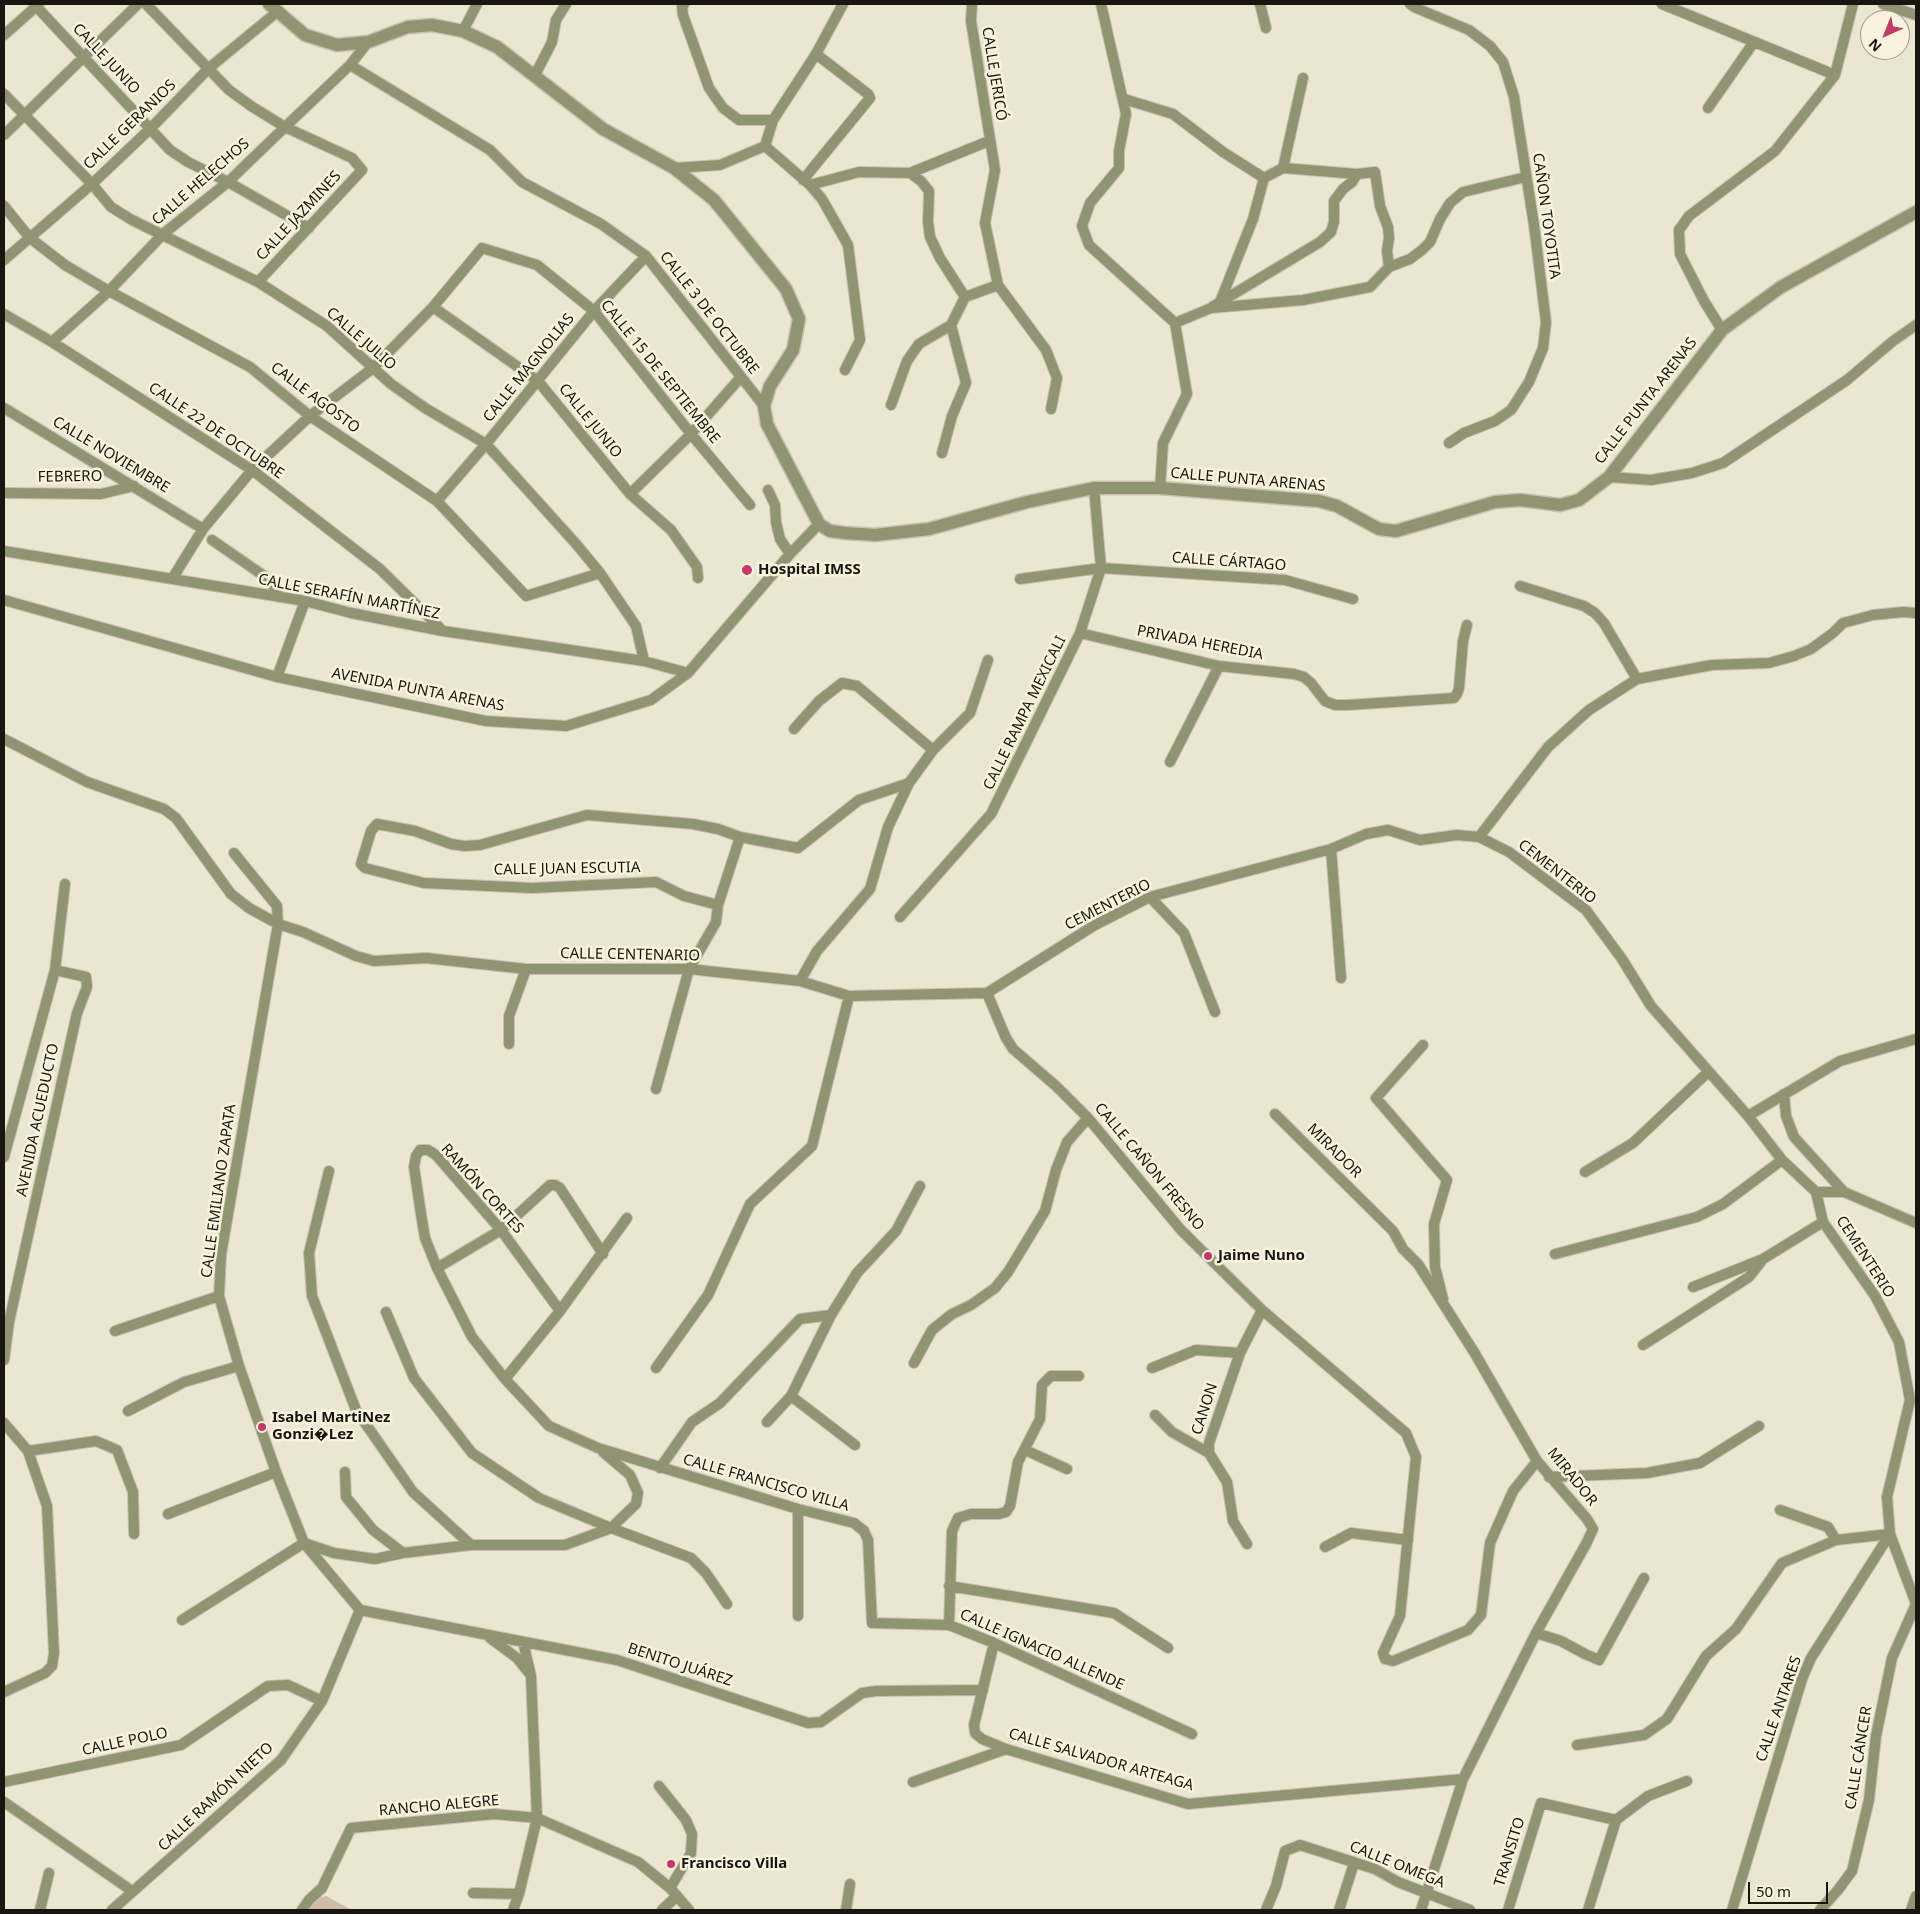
<!DOCTYPE html>
<meta charset="utf-8">
<style>
body{margin:0}
#map{position:relative;width:1920px;height:1914px;overflow:hidden;background:#ebe6d1;font-family:"Noto Sans",sans-serif}
canvas{display:block}
.frame{position:absolute;inset:0;border:5px solid #18160f;pointer-events:none}
.north{position:absolute;left:1860px;top:10px;width:50px;height:50px;box-sizing:border-box;background:#f9f3de;border:1px solid #9f9b8b;border-radius:50%;rotate:224deg;font-size:14px;font-weight:700;line-height:20px;text-align:center;color:#18160f}
.north::after{content:'';display:block;margin:auto;width:18px;height:22px;background:#c5386a;clip-path:polygon(50% 0,100% 100%,50% 72%,0 100%)}
.scale{position:absolute;left:1748px;top:1882px;width:80px;height:22px;box-sizing:border-box;border:2px solid #18160f;border-top:0;padding-left:6px;font-size:15px;line-height:18px;white-space:nowrap;color:#18160f;-webkit-text-stroke:4px #f9f3de;paint-order:stroke}
</style>
<div id="map">
<canvas width="1920" height="1914"></canvas>
<div class="frame"></div>
<div class="north">N</div>
<div class="scale">50 m</div>
</div>
<script>
const ctx = document.querySelector('canvas').getContext('2d');
ctx.lineJoin = 'round';
function fillPath(path, color) {
  ctx.fillStyle = color;
  ctx.fill(path, 'evenodd');
}
function toPath(rows) {
  const path = new Path2D();
  for (const r of rows) {
    path.moveTo(r[0], r[1]);
    for (let i = 2; i < r.length; i += 2) path.lineTo(r[i], r[i + 1]);
  }
  return path;
}
function trace(path, color, width, dash) {
  ctx.strokeStyle = color;
  ctx.lineWidth = width;
  ctx.lineCap = dash ? 'butt' : 'round';
  ctx.setLineDash(dash || []);
  ctx.stroke(path);
}
function label(font, color, halo, rows, align = 'center') {
  ctx.font = font + ' "Noto Sans",sans-serif';
  ctx.lineWidth = 5;
  ctx.setLineDash([]);
  ctx.textBaseline = 'middle';
  ctx.strokeStyle = halo;
  ctx.fillStyle = color;
  for (const [text, x, y, turn = 0] of rows) {
    ctx.save();
    ctx.translate(x, y);
    ctx.rotate((+turn || 0) * Math.PI / 180);
    ctx.textAlign = isNaN(turn) ? turn : align;
    if (halo) ctx.strokeText(text, 0, 0);
    ctx.fillText(text, 0, 0);
    ctx.restore();
  }
}
const green = toPath([
 [326,1896,352,1910,306,1910,320,1898]
]);
const minor = toPath([
 [34,4,170,150,188,162,228,182,309,228],
 [146,4,229,90,251,106,285,127,352,158,362,170,258,282],
 [684,4,682,7,683,15,709,88,723,108,739,120,773,120],
 [972,4,971,21,995,170,985,223,998,285,1046,350,1057,378,1051,409],
 [1101,4,1126,114,1119,151,1119,168,1090,203,1082,226,1089,245,1175,323],
 [1260,4,1266,28],
 [1410,4,1416,8,1469,30,1490,46,1503,62,1514,97,1534,225,1546,322,1543,348,1529,382,1511,410,1495,421,1464,433,1449,443],
 [1662,4,1835,75],
 [1883,4,1916,15],
 [463,31,477,4],
 [4,35,39,4],
 [350,65,490,150,522,182,601,224,646,256,764,406],
 [535,75,552,42,556,20,566,4],
 [4,94,92,184,111,207,132,220,258,282,327,326,391,384,425,408,486,444,577,545,600,573,636,626,644,661],
 [1124,99,1173,114,1223,152,1264,178,1283,168,1357,174,1375,172,1380,206,1388,227,1389,238,1387,251,1389,267],
 [1708,108,1754,42],
 [4,135,138,4],
 [765,146,810,185,822,199,848,245,860,340,845,370],
 [674,168,720,165,765,146,773,120,816,54,843,4],
 [1283,168,1303,78],
 [910,173,921,181,929,191,928,222,930,237,940,258,965,297],
 [803,180,870,98,868,94,816,54],
 [810,185,859,172,910,173,989,141],
 [4,206,30,238,65,265,109,291,250,367,310,416,437,501,526,596,600,573],
 [4,260,92,184,151,128,209,68,277,12],
 [1220,302,1253,219,1264,178],
 [433,307,538,381,630,494,671,530,697,567,698,578],
 [1212,307,1320,242,1331,232,1334,222,1334,201,1343,189,1352,182,1357,174],
 [4,314,52,342,252,470,380,569,443,631],
 [1175,323,1211,308,1303,300,1370,287,1389,267,1410,259,1422,250,1430,242,1440,219,1450,203,1463,192,1526,177],
 [1722,330,1704,301,1680,254,1679,230,1689,216,1775,151,1835,75,1853,4],
 [52,342,109,291,163,234,228,182,285,127,350,65,368,42],
 [891,405,907,361,919,344,951,325,965,297,998,285],
 [4,408,203,529],
 [942,453,952,416,966,383,951,325],
 [1609,477,1651,480,1692,473,1723,463,1847,380,1893,341,1916,325],
 [1160,488,1163,443,1187,394,1175,323],
 [768,490,775,505,776,522,780,539,790,554],
 [7,493,101,494,134,486],
 [630,494,691,434,740,378],
 [437,501,486,444,594,311,646,256],
 [212,540,270,580,279,597],
 [4,551,305,601,351,613,443,631,644,661,688,673],
 [172,579,203,529,252,470,310,416,373,368,433,307,482,248,537,265,594,311,691,434,750,505],
 [1020,579,1101,568,1285,580,1353,599],
 [1520,586,1584,606,1595,613,1604,623,1637,679],
 [4,600,277,677,486,721,566,726,651,700,688,673,790,554,819,524],
 [1080,633,1219,666,1294,674,1304,677,1311,683,1325,701,1335,705,1348,705,1454,698,1457,694,1459,688,1463,641,1467,625],
 [277,677,305,601],
 [794,729,819,701,842,683,857,686,933,750],
 [4,739,87,782,164,809,176,818,231,894,249,908,278,924,303,932,356,956,374,961,426,958,526,969,689,969,800,981,849,996,987,993],
 [1170,762,1219,666],
 [1479,837,1548,747,1589,710,1637,679,1712,665,1769,663,1794,656,1811,649,1833,633,1843,623,1873,615,1903,612,1916,613],
 [1331,849,1341,978],
 [234,853,277,906,278,924,221,1255,219,1296,239,1366,276,1472,304,1543,360,1610],
 [1150,897,1184,933,1215,1012],
 [718,905,684,896,656,882,532,888,424,883,365,868,361,864,371,831,377,824,415,831,451,844,464,846,480,845,587,815,693,824,718,829,740,837,798,848,859,800,909,783],
 [900,917,991,814,1080,633,1101,568,1094,488],
 [800,981,817,951,870,889,888,827,909,783,933,750,970,713,988,660],
 [987,993,1095,925,1150,897,1331,849,1366,834,1388,830,1420,840,1457,835,1479,837,1509,852,1586,910,1622,959,1651,1006,1748,1116,1782,1160,1816,1192,1823,1222,1875,1296,1899,1342,1910,1400,1887,1497,1890,1534,1916,1604],
 [987,993,1006,1038,1013,1049,1056,1086,1088,1118,1181,1230,1262,1310,1406,1433,1416,1457,1400,1616,1383,1653,1385,1659,1393,1661,1468,1630,1481,1615,1490,1543,1513,1491,1537,1461],
 [509,1044,509,1016,526,969],
 [1423,1045,1376,1098,1447,1180,1434,1224,1435,1267,1443,1299],
 [656,1089,689,969,716,922,718,905,740,837],
 [1784,1094,1786,1116,1794,1137,1844,1192],
 [1275,1114,1393,1231,1403,1249,1418,1264,1474,1352,1537,1461,1587,1519,1593,1529,1586,1544,1536,1633,1463,1779,1421,1910],
 [1748,1116,1840,1061,1916,1039],
 [4,1157,55,970,65,884],
 [329,1171,309,1253,312,1296,356,1410,413,1492,471,1545],
 [1585,1172,1633,1143,1708,1072],
 [1816,1192,1844,1192,1916,1223],
 [1555,1254,1697,1217,1723,1204,1782,1160],
 [437,1268,501,1230,550,1185,555,1185,560,1188,603,1254],
 [1693,1287,1763,1259,1823,1222],
 [560,1311,501,1230,436,1155,428,1150,420,1150,416,1156,414,1167,421,1214,425,1238,437,1268,472,1337,505,1379,549,1426,598,1448,798,1509,854,1523,864,1531,868,1540,872,1623,949,1625,994,1643,1192,1734],
 [386,1312,414,1378,472,1453,539,1498,611,1528,691,1558,706,1573,727,1604],
 [115,1331,219,1296],
 [1643,1345,1749,1277,1763,1259],
 [4,1360,9,1322,77,1013,87,987,86,977,55,970],
 [914,1363,932,1330,952,1314,971,1305,995,1288,1008,1272,1045,1211,1056,1170,1067,1142,1088,1118],
 [656,1368,708,1295,750,1204,812,1146,849,996],
 [1152,1368,1196,1350,1240,1353],
 [505,1379,560,1311,627,1218],
 [791,1396,855,1445],
 [128,1411,184,1382,239,1366],
 [1155,1415,1172,1432,1209,1453],
 [767,1422,791,1396,831,1315,857,1273,896,1231,920,1186],
 [4,1423,28,1451,47,1506,54,1653,52,1666,45,1673,4,1692],
 [1025,1450,1067,1469],
 [28,1451,96,1441,117,1450,133,1492,134,1534],
 [660,1468,692,1422,720,1403,800,1319,831,1315],
 [345,1472,346,1497,373,1530,403,1553],
 [1549,1477,1647,1473,1700,1463,1759,1426],
 [1780,1510,1828,1527,1836,1540],
 [168,1514,276,1472],
 [1247,1544,1233,1521,1227,1482,1209,1453,1209,1443,1240,1353,1262,1310],
 [1325,1547,1351,1533,1408,1540],
 [949,1586,1114,1613,1168,1648],
 [360,1610,617,1660,808,1723,821,1722,862,1693,876,1691,983,1690],
 [798,1616,798,1509],
 [182,1620,304,1543,334,1553,375,1559,403,1553,471,1545,565,1545,611,1528,636,1504,638,1493,630,1475,603,1452],
 [949,1625,952,1531,958,1518,971,1514,999,1514,1006,1512,1010,1506,1018,1462,1040,1419,1042,1385,1051,1376,1079,1376],
 [1536,1633,1561,1641,1585,1654,1599,1660,1644,1578],
 [490,1638,517,1658,529,1673],
 [994,1643,974,1725,975,1733,982,1739,1006,1749,1188,1804,1463,1779],
 [1577,1745,1644,1735,1667,1719,1706,1656,1736,1629,1782,1563,1836,1540,1890,1534],
 [4,1782,181,1745,268,1686,288,1685,322,1701],
 [913,1782,1006,1749],
 [659,1786,686,1820,692,1834,691,1853,670,1888],
 [4,1802,132,1891],
 [1616,1820,1648,1796,1687,1781],
 [473,1893,519,1894],
 [40,1910,49,1873],
 [112,1910,281,1760,322,1701,360,1610],
 [302,1910,309,1900,322,1888,351,1828,494,1814,537,1818,638,1862,670,1888,689,1910],
 [513,1910,519,1894,537,1818,531,1676,523,1642],
 [662,1910,677,1896],
 [846,1910,850,1884],
 [1266,1910,1276,1886,1285,1851,1300,1845,1375,1869,1398,1882,1470,1910],
 [1339,1910,1354,1863],
 [1508,1910,1541,1803,1616,1820],
 [1588,1910,1616,1820],
 [1732,1910,1802,1679,1811,1658,1890,1534],
 [1820,1910,1838,1890,1852,1871,1869,1800,1876,1736,1892,1658,1916,1604],
 [1911,1910,1916,1896]
]);
const tertiary = toPath([
 [269,4,305,35,337,45,368,42,408,27,432,25,463,31,497,47,603,129,674,168,714,200,786,289,799,319,793,350,770,386,764,406,767,424,819,524,830,531,845,533,875,535,929,529,1027,502,1094,488,1160,488,1319,501,1337,506,1379,529,1396,531,1495,502,1520,500,1560,505,1579,500,1609,477,1722,330,1781,287,1916,212]
]);
const markers = [
 [747,570,6,"#c5386a"],
 [1208,1256,5,"#c5386a"],
 [262,1427,5,"#c5386a"],
 [671,1864,5,"#c5386a"]
];
const streetNames = [
 ["CALLE JUNIO",106,59,47],
 ["CALLE JERICÓ",994,74,81],
 ["CALLE GERANIOS",130,125,-44],
 ["CALLE HELECHOS",201,182,-41],
 ["CALLE JAZMINES",299,216,-47],
 ["CAÑON TOYOTITA",1546,216,82],
 ["CALLE 3 DE OCTUBRE",709,313,52],
 ["CALLE JULIO",361,339,41],
 ["CALLE MAGNOLIAS",529,368,-51],
 ["CALLE 15 DE SEPTIEMBRE",660,372,51],
 ["CALLE AGOSTO",315,398,37],
 ["CALLE PUNTA ARENAS",1646,401,-52],
 ["CALLE JUNIO",590,421,51],
 ["CALLE 22 DE OCTUBRE",216,431,34],
 ["CALLE NOVIEMBRE",111,455,31],
 ["FEBRERO",70,477,-1],
 ["CALLE PUNTA ARENAS",1248,480,5],
 ["CALLE CÁRTAGO",1229,562,4],
 ["CALLE SERAFÍN MARTÍNEZ",349,597,11],
 ["PRIVADA HEREDIA",1200,643,11],
 ["AVENIDA PUNTA ARENAS",418,690,11],
 ["CALLE RAMPA MEXICALI",1025,713,-64],
 ["CALLE JUAN ESCUTIA",567,869,-1],
 ["CEMENTERIO",1557,872,38],
 ["CEMENTERIO",1108,905,-27],
 ["CALLE CENTENARIO",630,955,1],
 ["AVENIDA ACUEDUCTO",38,1120,-78],
 ["MIRADOR",1334,1151,45],
 ["CALLE CAÑON FRESNO",1149,1167,50],
 ["RAMÓN CORTES",482,1189,48],
 ["CALLE EMILIANO ZAPATA",219,1191,-82],
 ["CEMENTERIO",1865,1257,57],
 ["CANON",1205,1409,-72],
 ["MIRADOR",1572,1477,51],
 ["CALLE FRANCISCO VILLA",766,1483,16],
 ["CALLE IGNACIO ALLENDE",1042,1650,24],
 ["BENITO JUÁREZ",680,1665,18],
 ["CALLE ANTARES",1779,1709,-71],
 ["CALLE POLO",125,1742,-12],
 ["CALLE CÁNCER",1859,1758,-81],
 ["CALLE SALVADOR ARTEAGA",1101,1760,16],
 ["CALLE RAMÓN NIETO",216,1797,-43],
 ["RANCHO ALEGRE",439,1806,-5],
 ["TRANSITO",1510,1852,-73],
 ["CALLE OMEGA",1397,1865,22]
];
const poiNames = [
 ["Hospital IMSS",758,570],
 ["Jaime Nuno",1218,1256],
 ["Isabel MartiNez",272,1418],
 ["Gonzi�Lez",272,1435],
 ["Francisco Villa",681,1864]
];
fillPath(green, '#d1bcac');
trace(minor, '#c5c1ae', 12);
trace(tertiary, '#c5c1ae', 15);
trace(minor, '#909473', 10);
trace(tertiary, '#909473', 12);
for (const [x, y, r, color] of markers) {
  const dot = new Path2D();
  dot.arc(x, y, r, 0, 2 * Math.PI);
  ctx.fillStyle = color;
  ctx.fill(dot);
  trace(dot, '#f9f3de', 2);
}
label('15px', '#18160f', '#f9f3de', streetNames);
label('bold 15px', '#18160f', '#f9f3de', poiNames, 'left');
</script>
